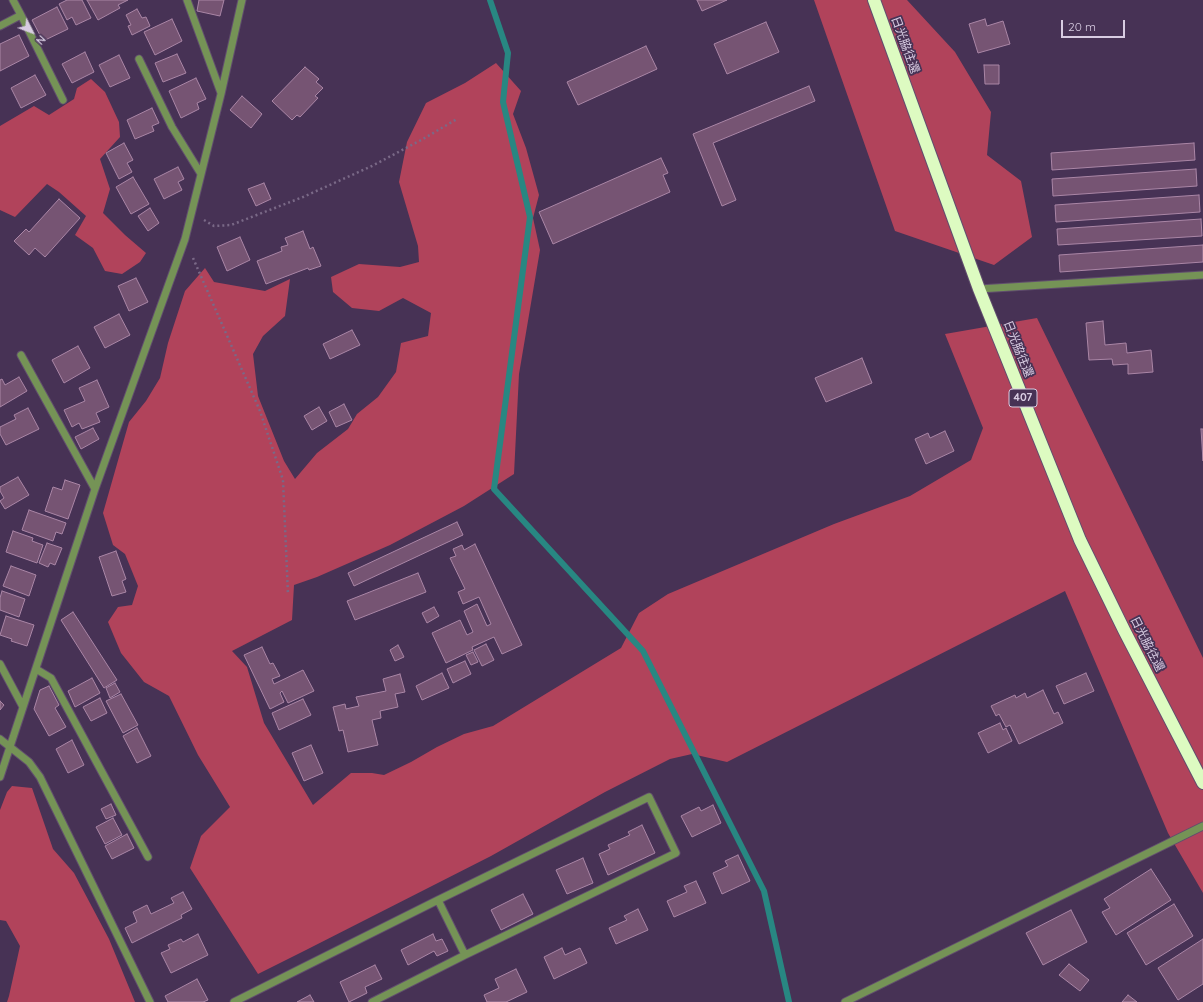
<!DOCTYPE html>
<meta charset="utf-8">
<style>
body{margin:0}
#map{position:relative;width:1203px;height:1002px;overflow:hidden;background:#473255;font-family:Quicksand,sans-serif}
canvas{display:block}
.north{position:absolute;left:12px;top:12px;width:40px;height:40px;-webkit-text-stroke:3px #473255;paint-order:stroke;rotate:132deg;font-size:11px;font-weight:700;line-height:16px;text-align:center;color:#d8cce2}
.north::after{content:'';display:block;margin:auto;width:14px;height:18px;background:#d8cce2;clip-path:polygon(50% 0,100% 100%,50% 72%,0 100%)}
.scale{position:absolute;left:1061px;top:20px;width:64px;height:18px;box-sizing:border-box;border:2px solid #d8cce2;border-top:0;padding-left:5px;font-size:12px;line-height:14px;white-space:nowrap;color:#d8cce2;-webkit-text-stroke:3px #473255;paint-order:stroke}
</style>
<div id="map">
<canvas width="1203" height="1002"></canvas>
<div class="north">N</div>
<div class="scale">20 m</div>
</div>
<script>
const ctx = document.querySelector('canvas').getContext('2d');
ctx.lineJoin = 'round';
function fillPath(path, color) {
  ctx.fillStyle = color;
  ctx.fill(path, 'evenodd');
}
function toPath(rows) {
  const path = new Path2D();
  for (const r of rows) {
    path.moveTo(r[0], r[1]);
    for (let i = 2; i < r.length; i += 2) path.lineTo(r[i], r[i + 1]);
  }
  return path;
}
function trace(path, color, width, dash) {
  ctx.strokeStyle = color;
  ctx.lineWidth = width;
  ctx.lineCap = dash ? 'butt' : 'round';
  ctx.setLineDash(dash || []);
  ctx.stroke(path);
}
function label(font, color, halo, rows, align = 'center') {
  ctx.font = font + ' Quicksand,"Noto Sans JP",sans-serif';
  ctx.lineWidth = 3.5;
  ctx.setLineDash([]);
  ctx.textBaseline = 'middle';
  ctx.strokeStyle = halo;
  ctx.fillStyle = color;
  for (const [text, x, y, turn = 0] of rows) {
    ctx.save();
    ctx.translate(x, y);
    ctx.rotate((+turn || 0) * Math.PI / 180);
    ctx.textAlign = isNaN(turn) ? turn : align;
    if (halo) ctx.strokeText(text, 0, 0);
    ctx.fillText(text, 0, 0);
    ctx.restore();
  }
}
const forest = toPath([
 [814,0,907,0,955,52,991,112,987,155,1021,181,1032,237,994,265,895,231],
 [496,63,521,91,513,114,526,148,539,195,533,218,540,250,519,374,514,474,464,506,390,545,317,577,294,585,292,620,232,651,247,667,264,723,313,805,351,773,372,773,384,775,411,762,437,747,464,734,493,726,621,648,639,613,668,594,834,524,910,496,971,460,983,428,945,334,1037,318,1203,658,1203,893,1168,833,1065,591,727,762,692,754,670,759,605,792,491,856,306,950,258,974,190,868,201,836,230,807,198,755,169,696,144,682,121,653,108,622,118,607,132,605,138,586,125,554,113,545,103,513,129,422,146,401,160,378,168,343,185,291,205,268,214,282,265,291,290,279,285,316,263,336,253,354,258,396,284,461,295,479,317,453,348,429,357,414,378,397,396,372,401,343,428,336,431,313,403,298,379,311,352,308,333,292,331,277,359,264,400,267,419,262,418,246,399,182,407,142,426,103,465,83],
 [91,79,105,92,119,122,120,137,100,159,110,189,103,213,125,235,146,253,140,262,122,274,105,271,93,248,75,235,86,216,59,192,47,184,15,217,0,210,0,126,34,106,49,115,74,99,77,88],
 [12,786,32,788,53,849,74,873,109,939,135,1002,7,1002,9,996,20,946,6,921,0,920,0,810,7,792]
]);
const stream = toPath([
 [490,0,508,53,503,102,530,217,494,489,643,651,764,891,789,1002]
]);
const building = toPath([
 [67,0,82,0,91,18,76,25,72,17,67,20,59,4,67,0],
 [87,0,128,0,118,5,120,8,98,20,87,0],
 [199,0,224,0,220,16,197,11,199,0],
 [697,0,727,0,702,11,697,0],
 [57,7,68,29,43,41,32,20,57,7],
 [137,9,142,18,146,17,150,26,132,35,128,26,131,25,126,15,137,9],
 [172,19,182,41,155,55,144,32,172,19],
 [985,19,987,26,1003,21,1010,44,978,53,969,24,985,19],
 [766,22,779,52,727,74,714,44,766,22],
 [19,35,29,56,0,71,0,44,19,35],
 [646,46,657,69,578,105,567,82,646,46],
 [85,52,94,72,72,83,62,64,85,52],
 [177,54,186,73,163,82,155,63,177,54],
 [119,55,130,78,110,87,99,65,119,55],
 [984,65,999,65,999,84,985,84,984,65],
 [305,67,319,79,316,82,323,88,315,96,318,98,300,117,297,115,292,120,272,101,305,67],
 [35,75,46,95,21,108,11,88,35,75],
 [196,78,206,99,197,103,199,109,181,118,169,91,196,78],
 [809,86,815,101,713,143,736,200,722,206,693,134,809,86],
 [242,96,262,114,251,128,230,110,242,96],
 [152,108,159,123,152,126,154,131,135,139,127,120,152,108],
 [124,143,133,160,127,163,132,172,119,179,106,153,124,143],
 [1194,143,1195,160,1052,170,1051,153,1194,143],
 [661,158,668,173,663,175,670,192,553,244,539,212,661,158],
 [178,167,184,179,178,182,182,190,164,199,154,179,178,167],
 [1196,169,1197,186,1053,196,1052,179,1196,169],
 [133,177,149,204,131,214,116,187,133,177],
 [264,183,271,199,256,206,248,189,264,183],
 [1199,195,1200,212,1056,222,1055,205,1199,195],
 [59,199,80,218,45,257,35,248,29,255,14,241,26,229,29,232,59,199],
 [150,208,159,223,148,231,138,216,150,208],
 [1201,219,1202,236,1058,245,1057,229,1201,219],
 [303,231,310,249,313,247,321,266,309,270,308,268,266,284,257,261,282,251,281,247,288,245,285,238,303,231],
 [240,237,250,260,227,271,217,247,240,237],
 [1203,245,1203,262,1060,272,1059,255,1203,245],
 [136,278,148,302,129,311,118,286,136,278],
 [119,314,130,335,105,348,94,327,119,314],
 [1103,321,1105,345,1126,343,1127,353,1151,350,1153,372,1128,374,1128,364,1113,365,1112,359,1089,360,1086,323,1103,321],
 [352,330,360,345,330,359,323,344,352,330],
 [78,346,90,368,64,383,52,360,78,346],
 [862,358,872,383,826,402,815,378,862,358],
 [19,377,27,391,0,407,0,380,2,379,5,385,19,377],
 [97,380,109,407,96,413,100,422,82,429,79,423,72,427,64,410,85,401,79,388,97,380],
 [344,404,352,420,336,427,329,412,344,404],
 [319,407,327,421,312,430,304,416,319,407],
 [28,408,39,429,6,445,0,434,0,427,16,419,14,415,28,408],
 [93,428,99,439,81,449,75,437,93,428],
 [1201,429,1203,429,1203,461,1201,429],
 [945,431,954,451,926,464,915,439,928,433,930,438,945,431],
 [18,477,29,495,5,509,0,501,4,498,0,491,0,487,18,477],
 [65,480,80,485,68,519,45,511,53,487,62,490,65,480],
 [29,510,66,523,62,534,56,532,53,541,22,530,29,510],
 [457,522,463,535,354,586,348,573,457,522],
 [13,531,33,538,32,541,43,545,37,563,6,552,13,531],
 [47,543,62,548,55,565,50,563,48,567,39,563,47,543],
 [475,544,522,645,502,654,494,637,472,647,473,650,446,663,432,633,460,620,467,635,473,632,464,611,477,604,487,626,491,624,479,597,463,604,458,592,465,589,450,558,456,556,453,549,462,545,464,550,475,544],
 [116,551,126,579,122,581,126,592,112,596,99,557,116,551],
 [11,566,36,575,29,596,3,586,11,566],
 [418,573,426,592,355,620,347,601,418,573],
 [2,591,25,599,19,617,0,610,0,598,2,591],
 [434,607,439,616,427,623,422,613,434,607],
 [73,612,117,680,104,688,61,620,73,612],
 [6,616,34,625,27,646,11,641,12,639,0,635,6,616],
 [486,644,494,660,482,666,474,650,486,644],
 [398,645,404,657,395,661,390,650,398,645],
 [262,647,270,664,273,663,280,676,272,679,274,684,303,670,314,691,288,703,282,691,280,693,284,702,270,709,244,655,262,647],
 [473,652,478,662,471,665,466,655,473,652],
 [465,661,471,674,453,683,447,669,465,661],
 [442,673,449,688,422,700,416,686,442,673],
 [1086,673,1094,691,1064,704,1056,686,1086,673],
 [400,674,405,692,395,694,398,707,380,711,381,718,372,720,378,745,348,752,343,730,339,731,333,707,345,704,346,709,359,706,356,697,386,691,383,679,400,674],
 [92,678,100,693,75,707,68,691,92,678],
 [115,683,120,692,110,698,106,688,115,683],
 [49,686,59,705,55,708,66,727,49,736,34,709,40,690,49,686],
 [1043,690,1054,714,1058,712,1063,723,1019,744,1010,725,1006,727,999,714,996,716,991,706,1015,695,1016,698,1025,693,1027,698,1043,690],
 [121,694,138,725,123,733,106,701,121,694],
 [100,698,107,713,91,721,83,707,100,698],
 [303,699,311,715,279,730,272,713,303,699],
 [0,701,4,705,0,710,0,701],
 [1000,723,1003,730,1006,728,1012,741,988,753,978,733,1000,723],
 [137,728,151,756,137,763,123,736,137,728],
 [72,740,84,765,68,773,56,749,72,740],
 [311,745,323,773,304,781,292,753,311,745],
 [111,804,116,815,106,819,101,809,111,804],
 [713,805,721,823,692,837,681,816,699,807,701,811,713,805],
 [113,818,122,835,105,844,96,827,113,818],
 [642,825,655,853,608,875,599,854,610,849,608,845,630,835,628,832,642,825],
 [127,834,134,848,112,859,105,846,127,834],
 [738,855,750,881,722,894,713,873,728,866,725,861,738,855],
 [583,858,593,883,567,894,556,870,583,858],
 [1151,869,1171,900,1116,935,1102,912,1110,908,1104,899,1151,869],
 [696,881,706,903,674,917,667,901,687,892,684,886,696,881],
 [183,892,192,909,181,915,182,918,132,943,125,928,137,922,133,912,147,905,151,914,174,903,171,898,183,892],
 [523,894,533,914,501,930,491,910,523,894],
 [1174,904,1193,936,1146,965,1127,933,1174,904],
 [638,909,648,930,616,944,609,928,627,920,624,916,638,909],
 [1071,910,1087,942,1043,965,1026,933,1071,910],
 [198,934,208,955,171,973,161,953,170,949,168,945,181,939,183,942,198,934],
 [433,934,436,941,442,939,448,951,437,956,434,951,408,965,401,950,433,934],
 [1203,939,1203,984,1178,1000,1158,968,1203,939],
 [562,948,565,955,580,948,587,963,554,979,544,957,562,948],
 [1069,964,1089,980,1080,991,1059,975,1069,964],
 [375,965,382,979,365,987,367,993,349,1002,340,982,375,965],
 [516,969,527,992,506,1002,487,1002,484,995,499,988,495,979,516,969],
 [197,979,208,1000,203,1002,168,1002,165,996,197,979],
 [310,995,314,1002,297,1002,310,995],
 [1128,995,1137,1002,1122,1002,1128,995]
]);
const path = toPath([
 [204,220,214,226,231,225,303,197,372,166,423,139,457,119],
 [193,258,260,411,283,480,288,595]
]);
const minor = toPath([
 [187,0,221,93],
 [21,15,63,100],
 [0,26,21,15,13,0],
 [139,59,172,127,201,174],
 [979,289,1203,275],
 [21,355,95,489],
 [0,664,23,707],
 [36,669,51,678,148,857],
 [0,739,29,762,40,777,150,1002],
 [0,777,95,489,185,239,221,94,242,0],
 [438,900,465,955],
 [234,1002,438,900,649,797,676,853,465,955,372,1002],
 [845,1002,1203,826]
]);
const highway = toPath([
 [874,0,979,289,1080,540,1124,630,1203,783]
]);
const shields = [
 [1023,398,28]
];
const shieldNames = [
 ["407",1023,398]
];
const streetNames = [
 ["日光脇往還",905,45,70],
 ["日光脇往還",1018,349,68],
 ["日光脇往還",1147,644,63]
];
fillPath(forest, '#b1435b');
trace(stream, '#288782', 6);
fillPath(building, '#765473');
trace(building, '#aa86a6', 1);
trace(minor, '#614e6e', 9);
trace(highway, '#614e6e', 14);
trace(path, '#7a6987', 2.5, [2, 3]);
trace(minor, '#759356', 7);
trace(highway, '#ddfbc1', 12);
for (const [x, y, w] of shields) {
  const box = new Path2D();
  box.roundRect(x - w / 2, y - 9, w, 18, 3);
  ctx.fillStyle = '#473255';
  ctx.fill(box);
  trace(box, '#d8cce2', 1);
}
label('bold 11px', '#d8cce2', null, shieldNames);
label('12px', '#d8cce2', '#473255', streetNames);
</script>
